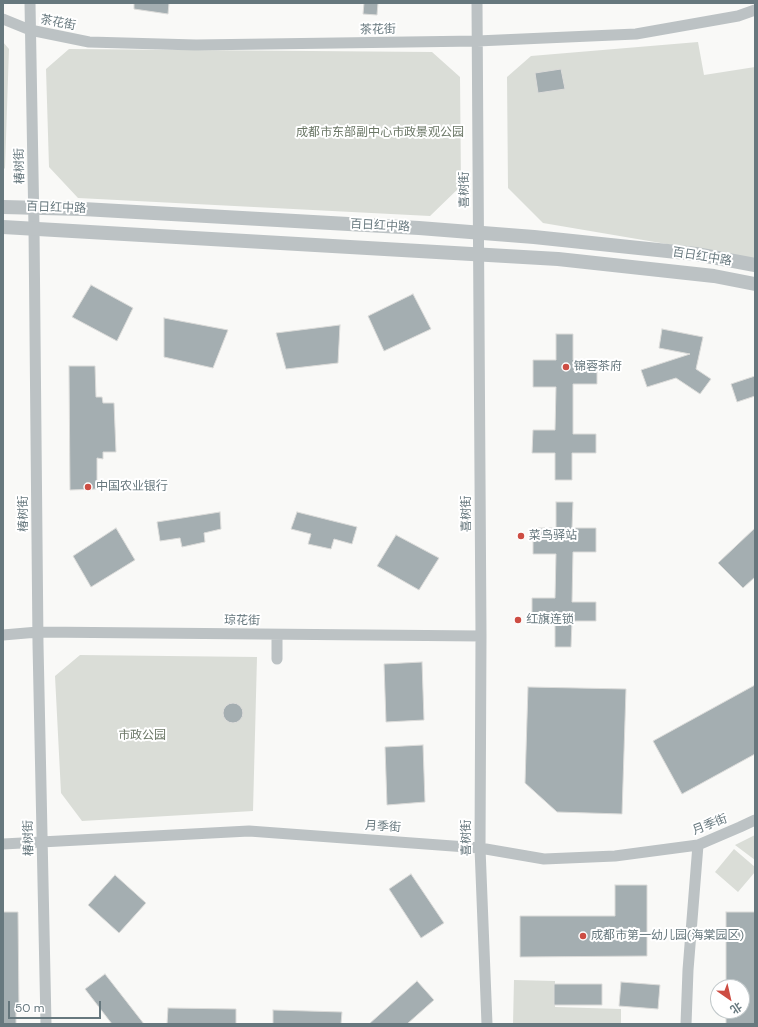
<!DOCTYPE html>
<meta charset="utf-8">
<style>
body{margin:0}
#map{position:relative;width:758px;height:1027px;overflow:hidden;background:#f9f9f7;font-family:"DM Sans","Noto Sans SC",sans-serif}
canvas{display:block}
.frame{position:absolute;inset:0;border:4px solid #67787e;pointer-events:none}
.north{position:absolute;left:710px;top:979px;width:40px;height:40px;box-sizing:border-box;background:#fff;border:1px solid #c2c9cb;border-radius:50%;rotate:146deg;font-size:11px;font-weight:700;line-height:16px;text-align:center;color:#67787e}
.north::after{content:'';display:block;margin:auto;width:14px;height:18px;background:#cd4d43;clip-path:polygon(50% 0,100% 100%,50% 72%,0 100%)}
.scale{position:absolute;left:8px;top:1001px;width:93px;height:18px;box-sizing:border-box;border:2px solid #67787e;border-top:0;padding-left:5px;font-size:12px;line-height:14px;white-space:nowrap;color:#67787e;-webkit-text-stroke:3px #fff;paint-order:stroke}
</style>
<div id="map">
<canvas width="758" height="1027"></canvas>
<div class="frame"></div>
<div class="north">北</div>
<div class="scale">50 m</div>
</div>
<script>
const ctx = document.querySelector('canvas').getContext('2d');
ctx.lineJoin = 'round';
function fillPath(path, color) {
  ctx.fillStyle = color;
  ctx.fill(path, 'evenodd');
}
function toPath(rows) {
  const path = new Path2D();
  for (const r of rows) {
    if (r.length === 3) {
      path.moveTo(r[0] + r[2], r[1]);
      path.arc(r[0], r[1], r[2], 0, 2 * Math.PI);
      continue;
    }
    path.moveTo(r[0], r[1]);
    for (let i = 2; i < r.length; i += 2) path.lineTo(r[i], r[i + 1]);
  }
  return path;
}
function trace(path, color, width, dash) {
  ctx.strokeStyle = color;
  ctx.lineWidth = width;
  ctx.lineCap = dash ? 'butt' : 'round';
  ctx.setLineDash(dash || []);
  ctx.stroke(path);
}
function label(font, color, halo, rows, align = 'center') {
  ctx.font = font + ' "DM Sans","Noto Sans SC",sans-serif';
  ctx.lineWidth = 4;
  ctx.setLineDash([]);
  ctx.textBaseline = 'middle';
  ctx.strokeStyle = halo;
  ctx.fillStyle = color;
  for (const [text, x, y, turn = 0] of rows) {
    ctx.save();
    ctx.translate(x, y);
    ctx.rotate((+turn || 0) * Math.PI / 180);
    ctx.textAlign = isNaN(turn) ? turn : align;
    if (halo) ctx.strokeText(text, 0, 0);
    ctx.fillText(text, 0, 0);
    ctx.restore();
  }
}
const green = toPath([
 [3,42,9,49,5,168,3,170],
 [698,42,704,75,755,67,755,259,543,223,508,188,507,77,531,56],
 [69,49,432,52,460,77,461,186,430,216,78,198,49,167,46,69],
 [80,655,257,657,253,811,82,821,61,793,55,676],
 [755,835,755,860,735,845],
 [734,849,755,867,755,872,738,892,715,872],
 [514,980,555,981,555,1007,621,1009,621,1024,513,1024]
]);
const building = toPath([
 [134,3,169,3,168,14,134,9,134,3],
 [364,3,378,3,377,15,363,14,364,3],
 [561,69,565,89,538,93,535,73,561,69],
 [91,285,133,308,117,341,72,317,91,285],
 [413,294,431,329,384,351,368,316,413,294],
 [164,318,228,330,213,368,164,357,164,318],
 [340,325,338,363,286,369,276,333,340,325],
 [662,329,703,337,696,369,711,379,700,394,676,378,647,387,641,370,690,354,659,348,662,329],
 [556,334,573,334,573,360,597,360,597,384,573,384,573,434,596,434,596,453,572,453,572,480,555,480,555,453,532,453,533,430,555,430,556,387,533,387,533,360,556,360,556,334],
 [69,366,95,366,96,397,102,397,103,403,114,403,116,452,103,452,103,459,97,458,97,489,70,490,69,366],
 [755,376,755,396,737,402,731,384,755,376],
 [556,502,573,502,572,528,596,528,596,552,573,552,572,602,596,602,596,621,572,621,571,647,555,647,555,621,532,621,532,598,555,598,556,554,533,554,533,528,556,528,556,502],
 [220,512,221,529,204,533,205,542,182,547,180,538,160,541,157,522,220,512],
 [297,512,357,527,352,544,334,539,331,549,308,544,311,534,291,529,297,512],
 [116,528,135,560,91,587,73,556,116,528],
 [755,528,755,577,743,588,718,563,755,528],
 [396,535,439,558,419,590,377,566,396,535],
 [422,662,424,720,386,722,384,664,422,662],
 [755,685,755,754,682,794,653,741,755,685],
 [528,687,626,689,622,814,557,812,525,783,528,687],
 [233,713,10],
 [423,745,425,802,387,805,385,747,423,745],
 [411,874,444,923,421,938,389,889,411,874],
 [115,875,146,903,119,933,88,905,115,875],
 [615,885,647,885,647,956,520,957,520,916,615,916,615,885],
 [3,912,18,912,19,1009,16,1009,16,1024,3,1024,3,912],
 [726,912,755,912,755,1024,726,1024,726,1011,742,1011,742,987,726,987,726,912],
 [105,974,144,1024,112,1024,85,989,105,974],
 [417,981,434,1000,407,1024,369,1024,417,981],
 [621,982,660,985,658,1009,619,1006,621,982],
 [554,984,602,984,602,1005,554,1005,554,984],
 [168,1008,236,1009,236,1024,167,1024,168,1008],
 [273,1010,342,1012,341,1024,273,1024,273,1010]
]);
const minor = toPath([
 [30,3,34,228,38,644,46,1024],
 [477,3,481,636,480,848,487,1024],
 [3,19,30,30,89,42,196,45,477,41,636,34,738,16,755,10],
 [3,635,38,632,481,636],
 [277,635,277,659],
 [3,844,249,831,480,848,544,859,615,856,698,845,740,827,755,820],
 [686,1024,688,970,698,845]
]);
const tertiary = toPath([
 [3,207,83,209,419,228,534,237,696,254,755,265],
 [3,227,558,259,714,276,755,284]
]);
const markers = [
 [566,367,4,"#cd4d43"],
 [88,487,4,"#cd4d43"],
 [521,536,4,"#cd4d43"],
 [518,620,4,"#cd4d43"],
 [583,936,4,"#cd4d43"]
];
const streetNames = [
 ["茶花街",58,23,11],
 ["茶花街",378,30,-1],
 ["椿树街",20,166,-91],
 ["喜树街",465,190,-90],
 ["百日红中路",56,208,2],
 ["百日红中路",380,226,3],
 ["百日红中路",702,257,9],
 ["椿树街",24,514,-90],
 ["喜树街",467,514,-90],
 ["琼花街",242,621,1],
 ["月季街",710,825,-21],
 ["月季街",383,827,4],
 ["椿树街",29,838,-91],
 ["喜树街",467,838,-90]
];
const parkNames = [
 ["成都市东部副中心市政景观公园",380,133],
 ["市政公园",142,736]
];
const poiNames = [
 ["锦蓉茶府",574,367],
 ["中国农业银行",96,487],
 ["菜鸟驿站",529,536],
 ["红旗连锁",526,620],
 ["成都市第一幼儿园(海棠园区)",591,936]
];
fillPath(green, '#daddd7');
fillPath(building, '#a4aeb1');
trace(building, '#dbdbd9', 1);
trace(minor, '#bcc2c4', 11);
trace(tertiary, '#bcc2c4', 14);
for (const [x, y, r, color] of markers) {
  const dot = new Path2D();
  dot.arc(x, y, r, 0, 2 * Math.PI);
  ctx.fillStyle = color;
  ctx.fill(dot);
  trace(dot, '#fff', 1.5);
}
label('12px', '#67787e', '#fff', streetNames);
label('12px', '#6b7766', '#fff', parkNames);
label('12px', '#67787e', '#fff', poiNames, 'left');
</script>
